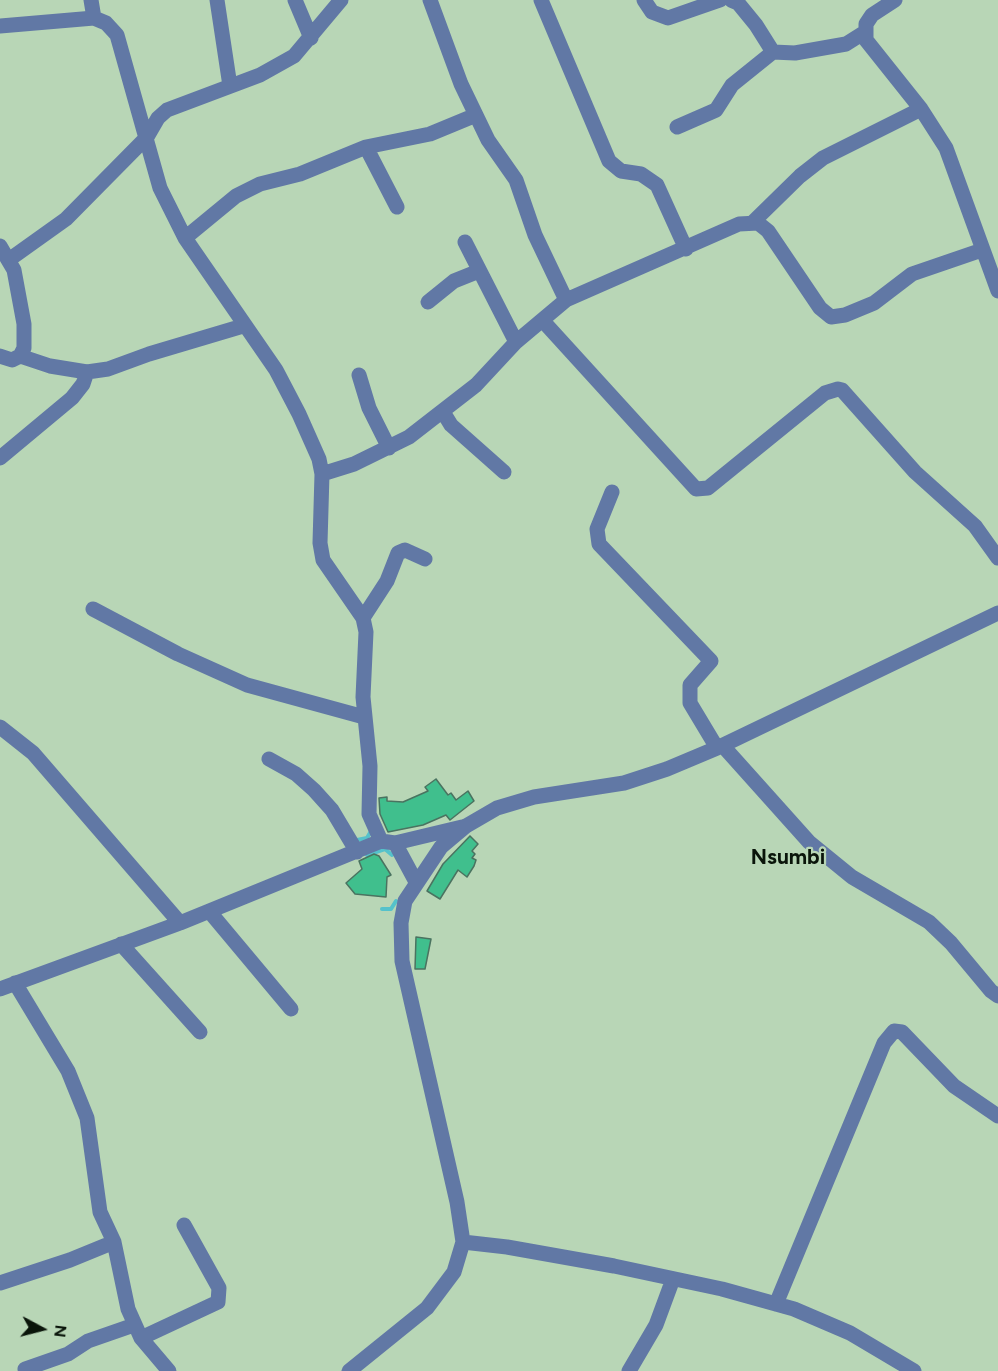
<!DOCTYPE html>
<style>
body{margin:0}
#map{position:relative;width:998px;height:1371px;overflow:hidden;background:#b8d6b6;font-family:Figtree,sans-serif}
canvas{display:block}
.north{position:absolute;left:12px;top:1299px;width:60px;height:60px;-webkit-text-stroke:4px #b8d6b6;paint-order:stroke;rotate:97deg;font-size:16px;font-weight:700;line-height:24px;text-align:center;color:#0a150a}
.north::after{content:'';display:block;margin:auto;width:21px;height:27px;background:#0a150a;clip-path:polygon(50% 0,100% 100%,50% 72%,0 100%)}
</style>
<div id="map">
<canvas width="998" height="1371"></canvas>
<div class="north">N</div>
</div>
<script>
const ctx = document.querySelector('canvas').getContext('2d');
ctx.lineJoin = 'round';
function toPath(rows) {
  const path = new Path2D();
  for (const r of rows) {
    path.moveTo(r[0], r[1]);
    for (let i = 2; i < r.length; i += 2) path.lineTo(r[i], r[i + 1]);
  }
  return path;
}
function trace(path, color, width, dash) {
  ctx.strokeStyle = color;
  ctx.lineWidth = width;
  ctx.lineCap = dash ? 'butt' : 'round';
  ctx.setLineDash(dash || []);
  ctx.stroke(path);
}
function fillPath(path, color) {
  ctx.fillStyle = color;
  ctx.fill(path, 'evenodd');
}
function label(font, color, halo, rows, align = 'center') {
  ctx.font = font + ' Figtree,sans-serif';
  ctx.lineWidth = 4.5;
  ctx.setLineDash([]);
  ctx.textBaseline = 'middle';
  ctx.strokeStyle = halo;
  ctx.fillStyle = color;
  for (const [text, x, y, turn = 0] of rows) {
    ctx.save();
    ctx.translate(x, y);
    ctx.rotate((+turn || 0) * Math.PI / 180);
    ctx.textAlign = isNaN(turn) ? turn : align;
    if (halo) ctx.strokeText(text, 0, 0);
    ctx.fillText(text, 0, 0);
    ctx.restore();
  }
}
const stream = toPath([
 [357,840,367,838,371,831],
 [367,855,385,849,392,855],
 [382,909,391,909,396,901]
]);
const building = toPath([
 [436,779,448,795,451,793,456,800,468,791,474,801,450,820,446,815,423,825,388,832,380,814,379,798,387,797,387,801,403,802,428,791,425,787,436,779],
 [470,836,478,844,472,851,475,854,472,858,476,860,474,866,467,877,458,870,440,899,427,891,443,864,470,836],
 [374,854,379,856,391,875,387,877,386,897,355,894,346,883,362,869,359,861,374,854],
 [416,937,431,939,425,969,415,969,416,937]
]);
const minor = toPath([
 [91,0,94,18],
 [217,0,230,86],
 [295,0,311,38],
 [430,0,461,84,488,140,516,180,535,235,566,300],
 [541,0,609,161,621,171,641,174,657,185,686,249],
 [644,0,652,12,668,18,720,0],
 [731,0,738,3,756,25,773,52,795,53,846,44,865,32],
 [895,0,872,15,866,24,866,40,921,109,946,148,998,291],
 [0,26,94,18,106,23,117,35,160,188,185,238,276,370,299,414,319,459,322,474,320,543,323,560,363,618,366,632,363,697,370,766,369,814,381,841],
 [677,127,716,110,732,85,773,52],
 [366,147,397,207],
 [752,223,800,176,823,158,921,109],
 [185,238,236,196,260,184,300,174,366,147,430,134,476,115],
 [465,242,516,342],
 [0,246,14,270,24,324,24,348,20,356,12,360,0,356],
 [10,259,66,219,147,137,158,118,167,110,260,75,294,56,341,0],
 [428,302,454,281,479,271],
 [543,321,696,489,708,488,825,393,838,389,842,390,915,472,975,526,998,558],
 [20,356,50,366,87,372,108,369,149,354,243,326],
 [359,375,369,408,389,448],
 [443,412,451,425,504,472],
 [0,458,72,398,83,384,87,372],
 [322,474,354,464,409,437,476,385,516,342,566,300,739,224,758,223,768,231,820,308,831,317,845,315,874,303,912,274,982,250],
 [612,492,597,529,599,544,711,661,690,685,690,703,717,748],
 [93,609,178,654,247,685,364,717],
 [363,618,387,581,398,553,405,550,425,559],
 [0,727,33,753,180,923],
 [723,746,809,842,852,877,929,922,951,943,991,991,998,996],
 [269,759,296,774,314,790,332,810,357,852],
 [395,843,416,882],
 [209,911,291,1009],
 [121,944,200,1032],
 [15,983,68,1071,87,1118,100,1212,114,1242,128,1309,141,1338,169,1371],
 [0,989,180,923,381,841,395,843,462,827],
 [463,1242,507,1247,614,1266,722,1289,794,1309,850,1333,914,1371],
 [0,1283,70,1260,114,1242],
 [776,1304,884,1043,894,1031,902,1032,954,1086,998,1116],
 [141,1338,218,1302,219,1288,184,1225],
 [25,1369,68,1354,88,1341,134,1325],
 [349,1371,427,1308,454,1272,463,1242,457,1202,402,961,401,923,405,901,441,847,466,826,497,808,534,797,624,783,667,769,717,748,998,613],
 [629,1371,656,1325,673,1279]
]);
const quarterNames = [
 ["Nsumbi",788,858]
];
trace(stream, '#55c2cb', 4);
fillPath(building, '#40bf8d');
trace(building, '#4a7360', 1.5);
trace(minor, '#6178a5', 15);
label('bold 21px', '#0a150a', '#b8d6b6', quarterNames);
</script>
